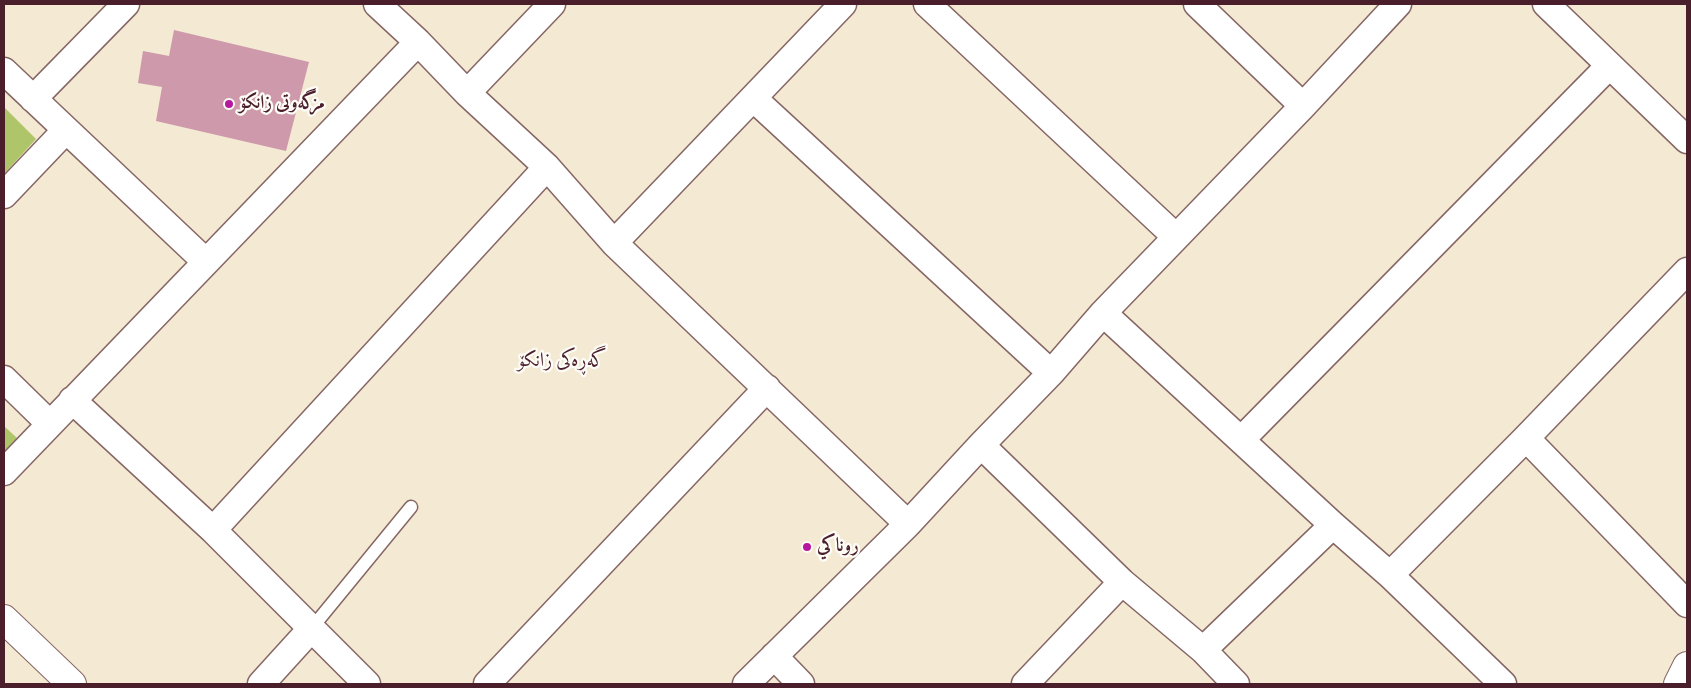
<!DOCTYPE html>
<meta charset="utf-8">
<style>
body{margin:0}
#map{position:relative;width:1691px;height:688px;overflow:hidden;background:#f4e9d2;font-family:"IM FELL Double Pica",serif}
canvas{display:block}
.frame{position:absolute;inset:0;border:5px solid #4a1f2b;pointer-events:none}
</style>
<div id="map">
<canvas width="1691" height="688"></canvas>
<div class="frame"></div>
</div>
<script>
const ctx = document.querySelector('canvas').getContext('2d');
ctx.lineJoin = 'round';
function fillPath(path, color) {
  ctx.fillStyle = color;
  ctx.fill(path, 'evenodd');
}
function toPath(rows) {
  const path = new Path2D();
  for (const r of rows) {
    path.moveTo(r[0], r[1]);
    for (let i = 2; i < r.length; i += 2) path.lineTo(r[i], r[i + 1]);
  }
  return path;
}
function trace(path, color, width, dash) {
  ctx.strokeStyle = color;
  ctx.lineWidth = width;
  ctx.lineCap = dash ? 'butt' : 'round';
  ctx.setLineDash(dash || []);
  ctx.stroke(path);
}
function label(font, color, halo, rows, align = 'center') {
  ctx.font = font + ' "IM FELL Double Pica",Amiri,serif';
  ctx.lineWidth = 4.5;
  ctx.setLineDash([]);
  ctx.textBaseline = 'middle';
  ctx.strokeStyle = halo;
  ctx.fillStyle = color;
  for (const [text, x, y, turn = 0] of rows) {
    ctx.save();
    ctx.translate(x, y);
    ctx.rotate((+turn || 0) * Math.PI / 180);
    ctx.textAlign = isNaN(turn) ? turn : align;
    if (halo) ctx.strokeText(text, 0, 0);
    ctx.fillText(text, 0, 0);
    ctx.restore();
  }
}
const green = toPath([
 [4,107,36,139,4,174],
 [4,426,17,438,4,452]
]);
const building = toPath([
 [174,30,309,62,286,151,156,121,162,87,138,83,143,51,169,56]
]);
const lane = toPath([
 [311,629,411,507]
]);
const street = toPath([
 [377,4,418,42,467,93,547,167,614,243,908,524],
 [927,4,1176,237],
 [1197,4,1303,106],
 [1546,4,1687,140],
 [4,71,205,261],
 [467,93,552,4],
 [753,98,1051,373],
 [33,99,126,4],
 [4,195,66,130],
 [614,243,843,4],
 [1103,313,1333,525,1390,575,1503,684],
 [4,379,49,423],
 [72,400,213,530,367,684],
 [1526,438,1687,604],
 [1241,440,1609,66],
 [981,445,1122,582,1203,650,1236,684],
 [4,472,418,42],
 [213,530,547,167],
 [1390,575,1526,438,1687,271],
 [1203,650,1333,525],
 [774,656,801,684],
 [261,684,311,629],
 [487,684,767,388],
 [746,684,908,524,981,445,1051,373,1103,313,1303,106,1398,4],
 [1025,684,1122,582]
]);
const secondary = toPath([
 [4,619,72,684],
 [1678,684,1687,666]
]);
const markers = [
 [229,104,5,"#b5179e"],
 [807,547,5,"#b5179e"]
];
const poiNames = [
 ["مزگەوتی زانکۆ",239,104],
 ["روناكي",817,547]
];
const neighbourhoodNames = [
 ["گەڕەکی زانکۆ",562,362]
];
fillPath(green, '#afc56a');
fillPath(building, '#cd99ab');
trace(lane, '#866665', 15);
trace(street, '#866665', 29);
trace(secondary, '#866665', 30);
trace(lane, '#fff', 12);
trace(street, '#fff', 26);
trace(secondary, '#fff', 28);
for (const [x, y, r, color] of markers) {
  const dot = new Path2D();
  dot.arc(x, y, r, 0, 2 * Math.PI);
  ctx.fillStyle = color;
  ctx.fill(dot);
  trace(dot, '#fdfcf7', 2);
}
label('bold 19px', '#4a1f2b', '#fdfcf7', poiNames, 'left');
label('20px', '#4a1f2b', '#fdfcf7', neighbourhoodNames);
</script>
